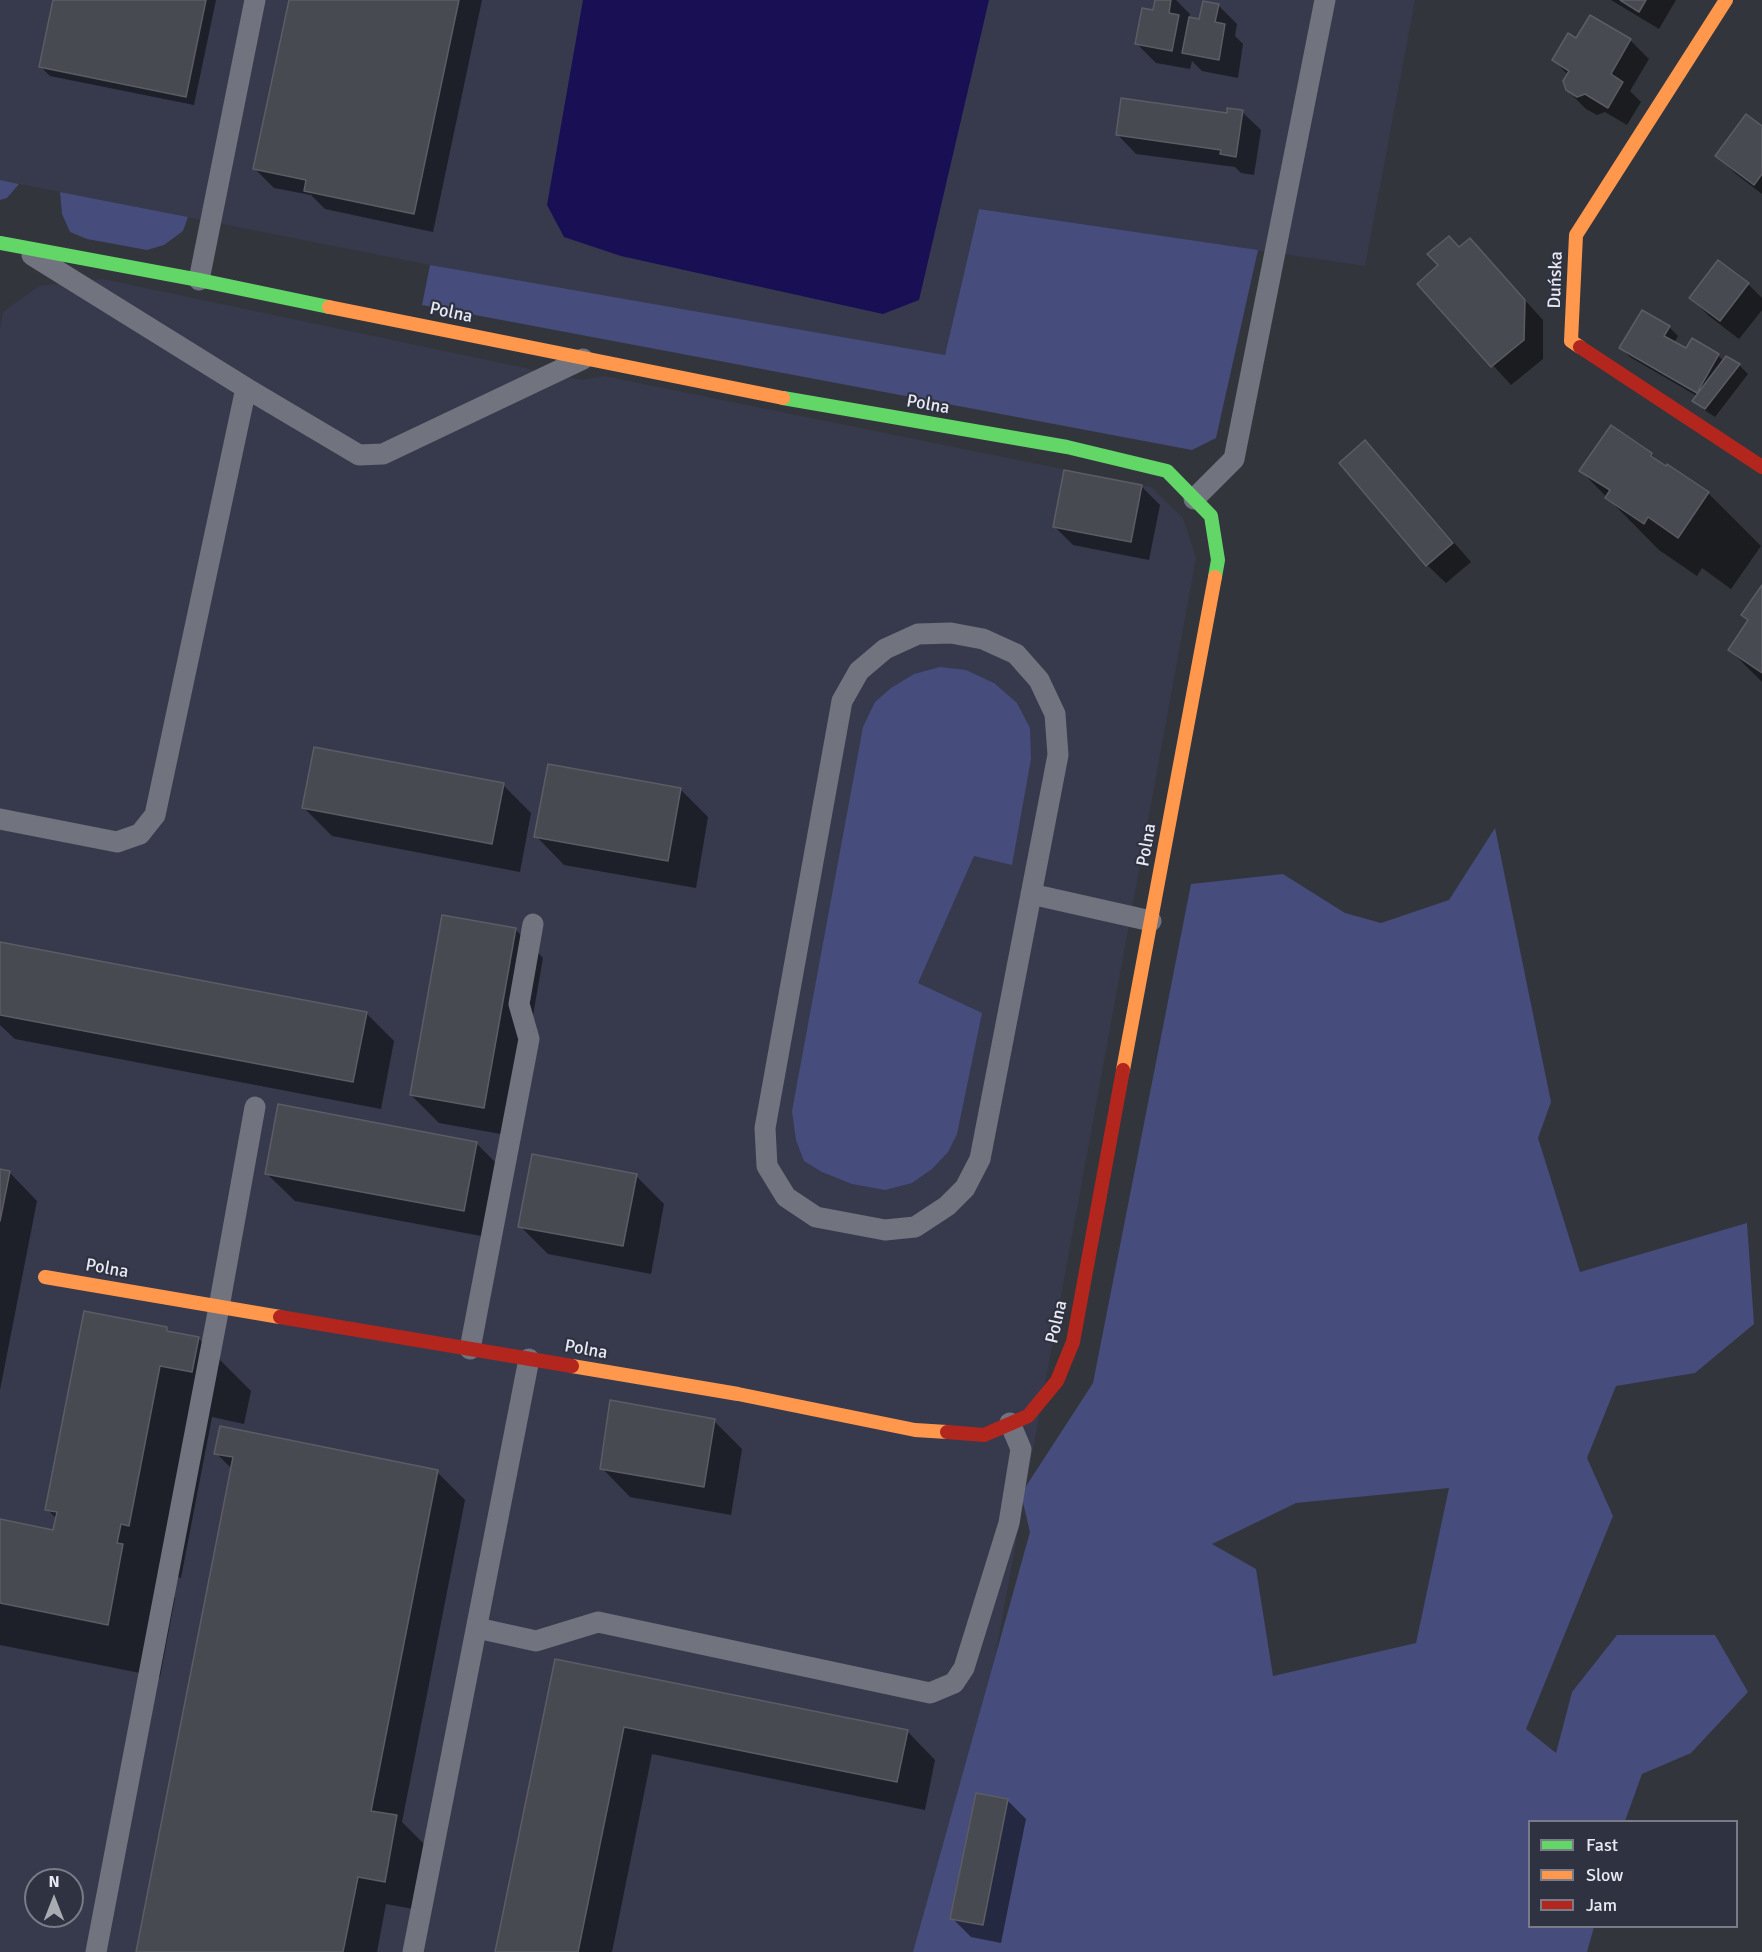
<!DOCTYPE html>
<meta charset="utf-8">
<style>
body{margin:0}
#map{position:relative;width:1762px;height:1952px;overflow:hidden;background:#33353c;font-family:Signika,sans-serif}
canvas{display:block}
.legend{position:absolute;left:1528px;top:1820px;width:210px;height:108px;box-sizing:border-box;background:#2f3240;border:2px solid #797c88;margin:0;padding:8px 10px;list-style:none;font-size:18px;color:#e8eaf3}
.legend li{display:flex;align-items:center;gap:12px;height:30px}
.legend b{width:30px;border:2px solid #797c88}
.north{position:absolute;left:24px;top:1868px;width:60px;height:60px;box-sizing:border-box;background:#2f3240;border:2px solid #797c88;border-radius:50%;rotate:0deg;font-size:16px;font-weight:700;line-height:24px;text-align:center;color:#e8eaf3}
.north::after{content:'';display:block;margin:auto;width:21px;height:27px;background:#a9abb3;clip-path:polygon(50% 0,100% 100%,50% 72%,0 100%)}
</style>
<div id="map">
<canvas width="1762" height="1952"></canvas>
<ul class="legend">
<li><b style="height:8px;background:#63d668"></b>Fast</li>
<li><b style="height:8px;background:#ff974d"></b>Slow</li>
<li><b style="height:8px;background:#b3261e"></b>Jam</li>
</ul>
<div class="north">N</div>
</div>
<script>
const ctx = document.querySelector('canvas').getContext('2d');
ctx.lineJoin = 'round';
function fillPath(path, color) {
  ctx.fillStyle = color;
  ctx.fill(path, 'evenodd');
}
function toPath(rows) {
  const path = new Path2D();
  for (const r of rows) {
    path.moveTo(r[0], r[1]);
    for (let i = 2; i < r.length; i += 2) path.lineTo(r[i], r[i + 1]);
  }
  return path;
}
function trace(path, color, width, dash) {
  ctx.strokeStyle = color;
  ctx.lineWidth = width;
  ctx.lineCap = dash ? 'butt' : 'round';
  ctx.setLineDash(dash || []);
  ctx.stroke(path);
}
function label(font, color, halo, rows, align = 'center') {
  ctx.font = font + ' Signika,sans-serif';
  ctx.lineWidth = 4.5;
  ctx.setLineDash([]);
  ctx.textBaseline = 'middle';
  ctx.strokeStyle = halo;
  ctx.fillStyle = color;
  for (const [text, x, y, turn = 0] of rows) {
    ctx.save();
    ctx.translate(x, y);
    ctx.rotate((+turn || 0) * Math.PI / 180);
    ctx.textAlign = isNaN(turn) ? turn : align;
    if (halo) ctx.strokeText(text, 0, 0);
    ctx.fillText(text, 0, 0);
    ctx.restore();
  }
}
const built = toPath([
 [0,0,1415,0,1365,266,979,209,945,355,501,279,0,180],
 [103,279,582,380,604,376,1151,487,1183,518,1196,558,941,1952,0,1952,0,331,3,312,39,286],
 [36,1880,72,1880,72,1916,36,1916]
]);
const green = toPath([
 [0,180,19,184,7,198,0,200],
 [60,192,188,217,183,231,164,245,147,250,87,239,70,232,62,214],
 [979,209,1258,250,1216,438,1192,450,422,305,430,265,945,355],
 [940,667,966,670,994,683,1017,703,1030,728,1031,759,1012,865,974,856,918,983,982,1013,957,1134,948,1152,932,1169,912,1183,885,1190,852,1184,822,1172,804,1161,796,1140,792,1111,863,727,875,702,891,688,914,674],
 [1495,828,1551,1102,1538,1138,1580,1272,1747,1223,1754,1324,1695,1373,1616,1386,1587,1458,1613,1516,1526,1729,1556,1753,1572,1692,1617,1635,1715,1635,1748,1692,1691,1753,1642,1774,1625,1821,1530,1822,1530,1926,1594,1927,1587,1952,913,1952,1030,1532,1021,1494,1093,1383,1191,884,1283,874,1345,913,1381,923,1449,900],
 [1449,1488,1416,1643,1273,1676,1256,1569,1212,1544,1296,1503]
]);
const water = toPath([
 [583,0,989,0,919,300,883,314,621,256,564,237,547,205]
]);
const shadow = toPath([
 [54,0,216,0,194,105,50,76,41,67],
 [291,0,482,0,433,232,325,209,311,195,274,188,255,169],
 [1156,0,1176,0,1190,14,1189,18,1201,21,1218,5,1237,24,1235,36,1243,44,1238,78,1202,71,1192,61,1190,69,1156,63,1137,44,1154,12],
 [1611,0,1676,0,1659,29],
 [1590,17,1630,40,1649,59,1630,91,1641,102,1627,125,1605,112,1597,115,1586,109,1567,90,1568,75,1554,60,1576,40],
 [1242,112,1261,130,1254,175,1241,173,1235,167,1136,154,1118,135],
 [1762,128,1762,194,1736,174,1717,156],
 [1470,240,1543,320,1543,359,1511,385,1419,284],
 [1718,262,1748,284,1762,298,1762,310,1739,339,1709,316,1691,298],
 [1669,327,1678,336,1674,343,1687,350,1693,340,1718,356,1724,361,1739,365,1748,374,1715,417,1703,409,1694,400,1697,396,1630,357,1621,348],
 [1365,442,1383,461,1471,562,1446,583,1427,565],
 [1651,454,1663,466,1708,493,1761,546,1731,589,1702,568,1697,576,1659,550,1581,471],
 [1141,486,1160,505,1149,560,1073,545,1054,526],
 [1762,588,1762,682,1730,650,1749,621,1743,615],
 [503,785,531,813,520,872,332,836,304,808],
 [680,789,708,817,696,888,564,865,536,836],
 [515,929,543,958,512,1136,439,1123,411,1095],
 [0,943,366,1013,394,1041,381,1109,15,1039,0,1025],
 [476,1143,504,1171,492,1238,295,1201,266,1173],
 [0,1171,9,1172,37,1201,0,1390],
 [636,1176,664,1204,651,1274,548,1254,520,1226],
 [167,1329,171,1333,198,1338,251,1391,244,1424,212,1417,181,1578,174,1576,170,1593,175,1598,160,1677,0,1645,0,1521,54,1532,57,1519,47,1509],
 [714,1421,742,1449,731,1515,630,1497,602,1468],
 [216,1453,437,1472,465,1500,402,1822,425,1845,413,1909,386,1904,377,1952,137,1952,232,1469],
 [556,1660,907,1731,935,1760,925,1810,652,1754,612,1952,497,1952],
 [1007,1800,1026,1819,1001,1943,971,1937,952,1918]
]);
const building = toPath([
 [53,0,206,0,186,97,39,67,53,0],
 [289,0,459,0,414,214,304,191,306,180,253,169,289,0],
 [1155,0,1171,0,1169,13,1179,15,1172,51,1135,44,1142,8,1153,10,1155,0],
 [1620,0,1646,0,1639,12,1620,0],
 [1203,1,1219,4,1215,22,1225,24,1219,60,1182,53,1189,17,1199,19,1203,1],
 [1590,15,1631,39,1611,74,1623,82,1608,108,1585,94,1577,97,1566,90,1563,81,1569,71,1552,60,1568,33,1576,38,1590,15],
 [1121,98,1227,113,1227,108,1243,110,1236,157,1220,154,1221,150,1116,135,1121,98],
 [1746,114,1762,126,1762,174,1754,185,1715,156,1746,114],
 [1449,236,1459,247,1470,238,1525,300,1524,340,1491,367,1417,284,1438,265,1427,254,1449,236],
 [1718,260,1749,283,1720,321,1689,298,1718,260],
 [1642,310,1670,326,1664,336,1686,348,1692,338,1719,354,1697,393,1619,348,1642,310],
 [1726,356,1740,364,1705,409,1692,401,1726,356],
 [1611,425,1652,453,1651,456,1666,466,1667,464,1709,492,1678,538,1648,517,1644,524,1605,498,1610,490,1579,471,1611,425],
 [1365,440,1453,543,1426,566,1339,463,1365,440],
 [1064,470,1142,485,1131,542,1053,527,1064,470],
 [1762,585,1762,673,1728,650,1748,620,1741,615,1762,585],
 [314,747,504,783,492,844,302,808,314,747],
 [548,764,681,788,668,861,534,837,548,764],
 [442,915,516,928,484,1108,410,1095,442,915],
 [0,942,367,1012,353,1082,0,1015,0,942],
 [278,1104,477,1142,464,1211,265,1174,278,1104],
 [532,1154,637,1174,623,1246,518,1227,532,1154],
 [0,1169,10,1171,0,1221,0,1169],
 [84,1311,167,1327,167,1331,199,1337,192,1372,160,1366,129,1526,121,1524,117,1543,123,1544,108,1625,0,1603,0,1519,53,1530,57,1512,45,1510,84,1311],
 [610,1400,715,1419,704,1487,600,1469,610,1400],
 [220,1426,438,1470,371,1811,397,1815,385,1882,358,1877,343,1952,136,1952,233,1457,214,1454,220,1426],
 [555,1659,908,1730,897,1782,624,1727,578,1952,495,1952,555,1659],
 [976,1793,1008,1799,983,1925,950,1919,976,1793]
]);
const lane = toPath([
 [32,255,246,388],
 [199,280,255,0],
 [1194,499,1234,459,1325,0],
 [951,633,983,639,1016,654,1039,680,1055,714,1058,755,980,1159,965,1188,947,1206,915,1227,885,1230,816,1217,786,1197,767,1166,765,1128,842,701,859,671,885,649,918,634,951,633],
 [0,819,117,842,140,834,155,815,246,388,359,455,383,454,583,359],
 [1031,894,1151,921],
 [470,1349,529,1039,519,1004,533,924],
 [477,1628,536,1641,598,1622,930,1693,954,1683,964,1668,1009,1523,1021,1449,1010,1423],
 [96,1952,219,1307,255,1107],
 [413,1952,529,1359]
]);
const fast = toPath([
 [0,243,199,280,329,307],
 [783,398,1067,447,1167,471,1211,516,1218,560,1215,577]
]);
const slow = toPath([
 [329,307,783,398],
 [1580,347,1571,341,1576,235,1726,0],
 [1123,1070,1215,577],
 [45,1277,280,1317],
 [572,1366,738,1394,915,1430,947,1432]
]);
const jam = toPath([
 [1580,347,1762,467],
 [280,1317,572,1366],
 [947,1432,984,1435,1028,1416,1057,1381,1073,1342,1123,1070]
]);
const streetNames = [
 ["Duńska",1556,280,-88],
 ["Polna",451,313,12],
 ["Polna",928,405,10],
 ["Polna",1147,845,-80],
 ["Polna",107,1269,10],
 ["Polna",1057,1322,-77],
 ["Polna",586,1350,10]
];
fillPath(built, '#373a4d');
fillPath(green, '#464c7b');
fillPath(water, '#190f55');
fillPath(shadow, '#0007');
fillPath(building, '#484a51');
trace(building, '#5b5c64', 1.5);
trace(lane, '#71737e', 21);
trace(fast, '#63d668', 14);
trace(slow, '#ff974d', 14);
trace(jam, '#b3261e', 14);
label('18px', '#e8eaf3', '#2f3240', streetNames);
</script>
